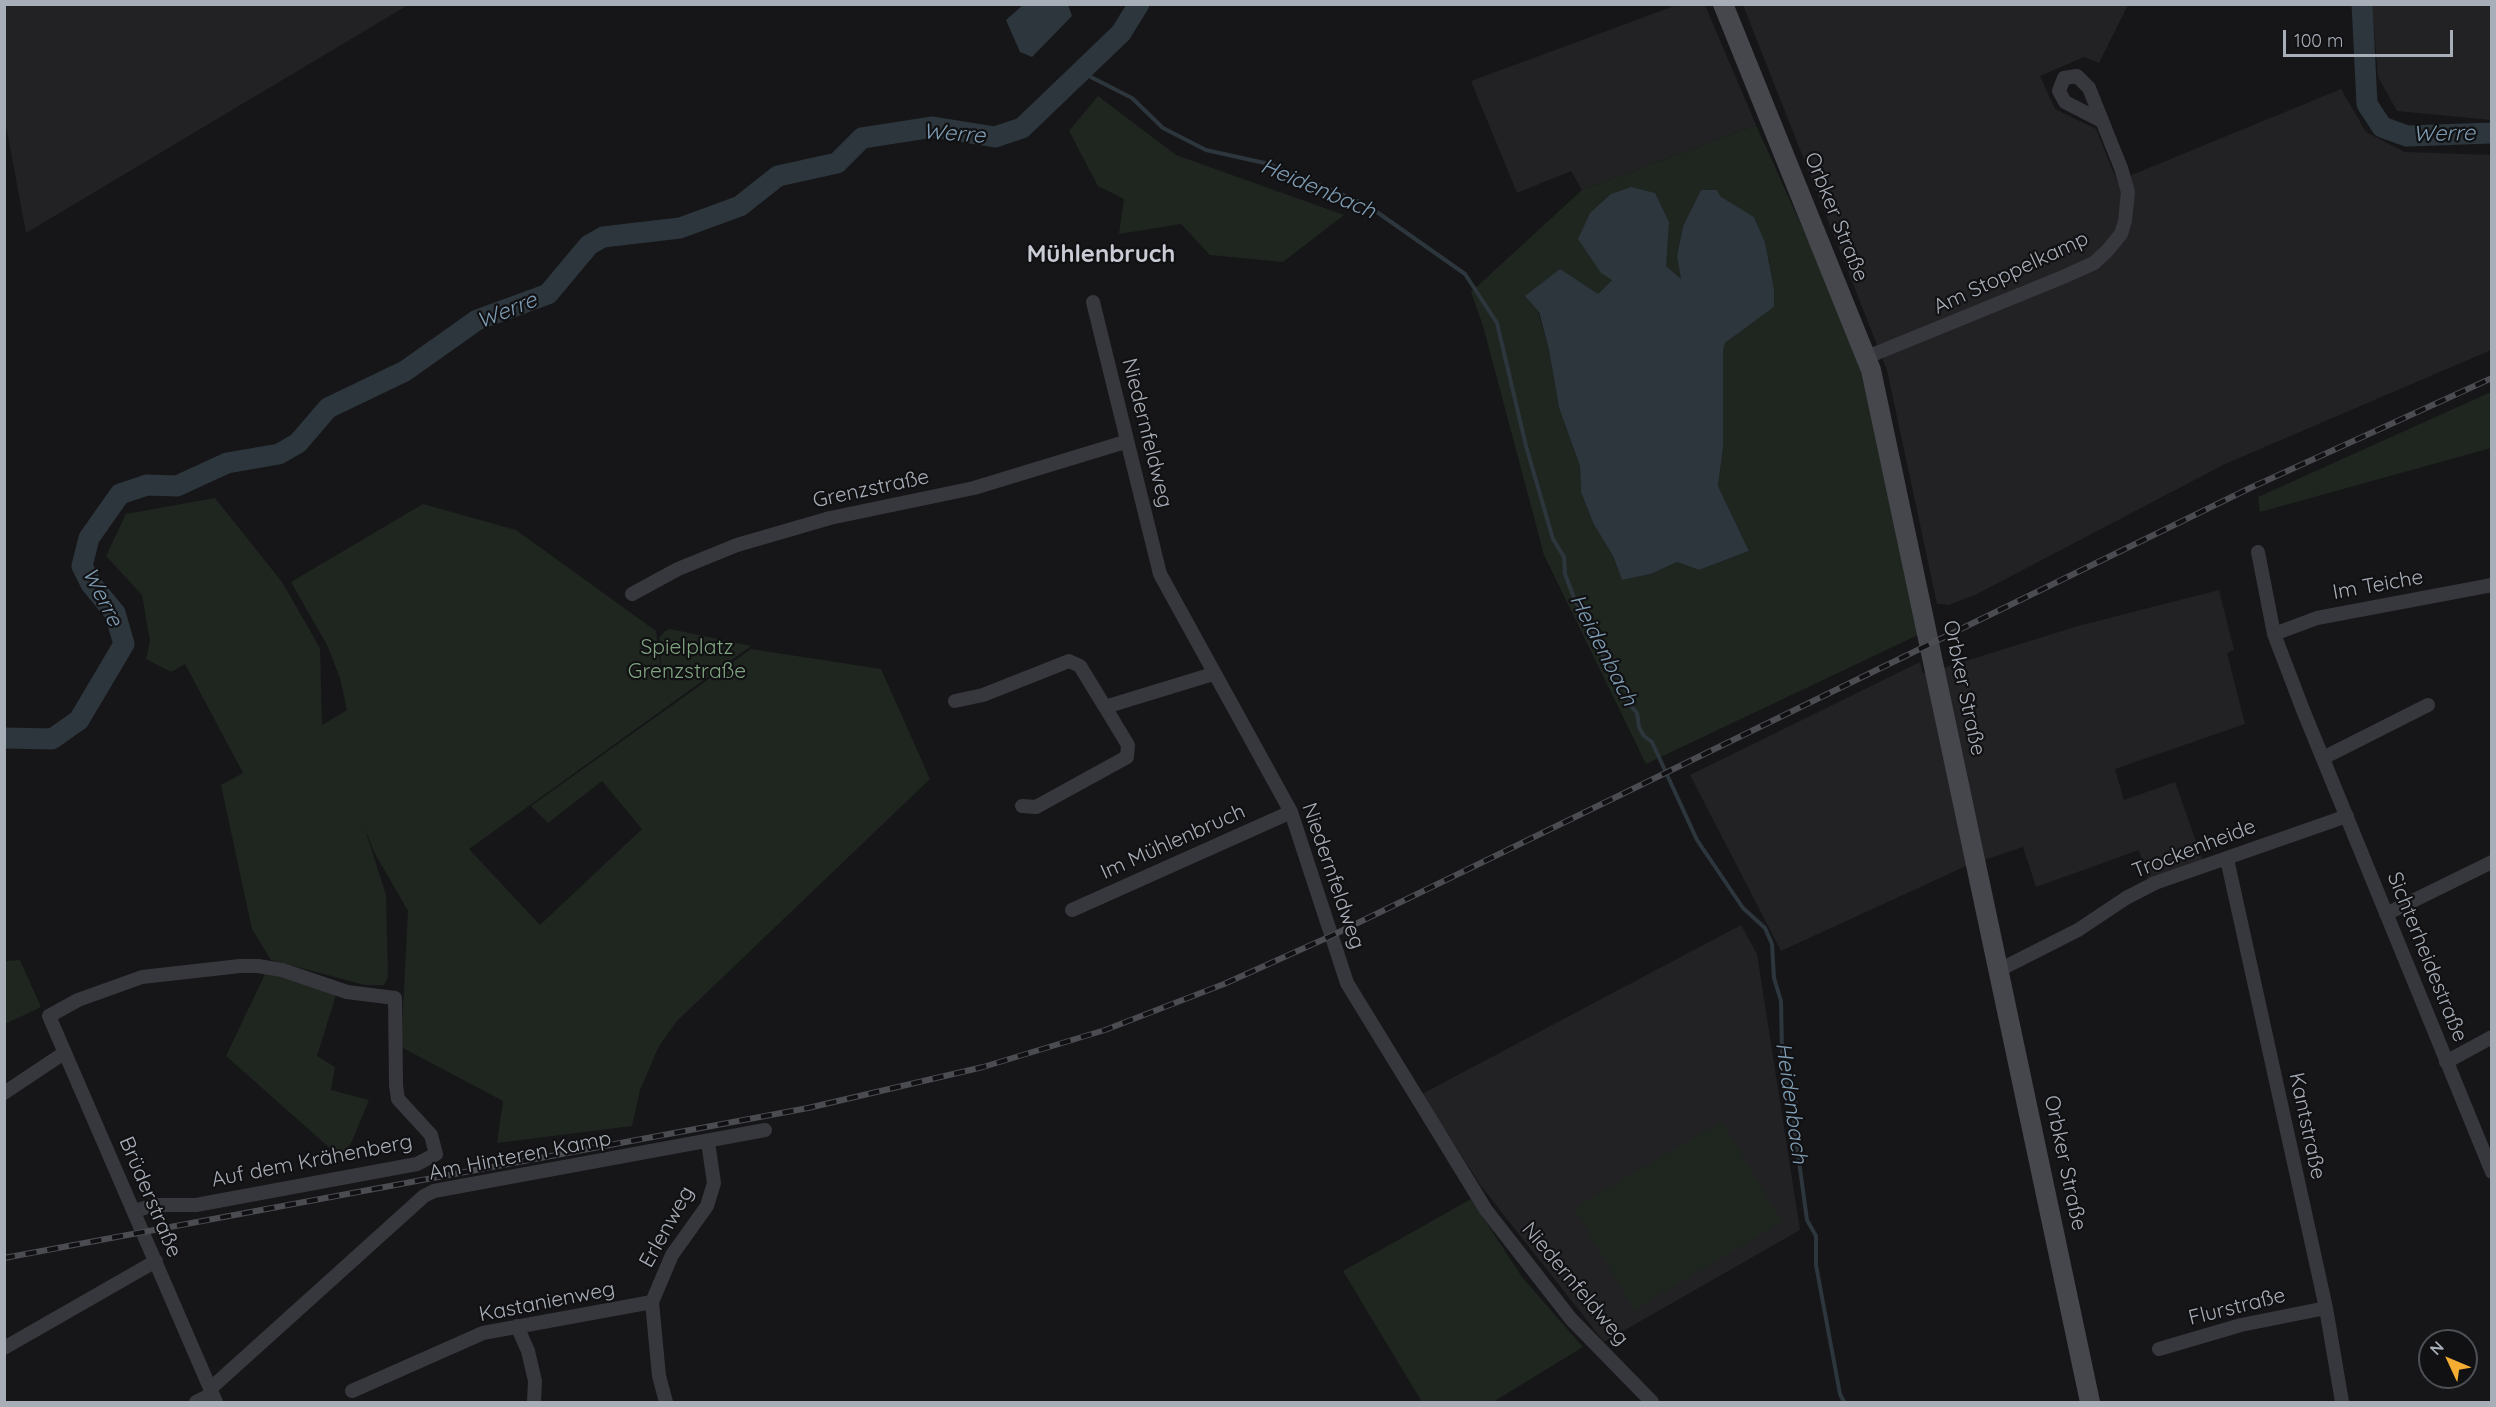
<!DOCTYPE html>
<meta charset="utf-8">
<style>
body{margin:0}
#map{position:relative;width:2496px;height:1407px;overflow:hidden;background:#161618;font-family:Quicksand,sans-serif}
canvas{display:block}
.frame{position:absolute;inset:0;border:6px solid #a8aeb8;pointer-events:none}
.north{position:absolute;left:2418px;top:1329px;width:60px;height:60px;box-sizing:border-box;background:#111113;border:2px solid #4d5055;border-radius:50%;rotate:314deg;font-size:16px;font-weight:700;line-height:24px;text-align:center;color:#a8aeb8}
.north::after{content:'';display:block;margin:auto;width:21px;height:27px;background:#f4ad32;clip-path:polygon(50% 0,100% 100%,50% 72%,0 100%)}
.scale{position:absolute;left:2283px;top:30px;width:170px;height:27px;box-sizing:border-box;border:3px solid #a8aeb8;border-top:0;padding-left:8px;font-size:18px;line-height:21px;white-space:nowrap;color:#a8aeb8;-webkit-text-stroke:4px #111113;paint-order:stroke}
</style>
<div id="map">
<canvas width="2496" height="1407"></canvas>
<div class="frame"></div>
<div class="north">N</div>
<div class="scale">100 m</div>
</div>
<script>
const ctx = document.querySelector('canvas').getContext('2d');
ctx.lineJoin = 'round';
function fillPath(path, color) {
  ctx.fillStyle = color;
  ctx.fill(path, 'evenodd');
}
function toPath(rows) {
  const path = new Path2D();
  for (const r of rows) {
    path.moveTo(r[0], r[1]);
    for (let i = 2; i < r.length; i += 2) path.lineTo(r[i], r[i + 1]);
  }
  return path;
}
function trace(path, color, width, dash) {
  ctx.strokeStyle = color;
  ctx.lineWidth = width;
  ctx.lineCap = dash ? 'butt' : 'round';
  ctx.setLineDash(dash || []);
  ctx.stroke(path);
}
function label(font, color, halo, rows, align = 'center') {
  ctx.font = font + ' Quicksand,sans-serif';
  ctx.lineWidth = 4.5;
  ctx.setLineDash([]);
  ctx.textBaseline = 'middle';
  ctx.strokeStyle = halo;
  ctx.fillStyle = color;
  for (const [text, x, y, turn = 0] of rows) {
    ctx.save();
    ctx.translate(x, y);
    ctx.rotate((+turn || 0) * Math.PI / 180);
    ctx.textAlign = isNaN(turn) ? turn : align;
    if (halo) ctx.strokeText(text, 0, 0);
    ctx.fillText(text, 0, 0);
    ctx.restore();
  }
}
const built = toPath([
 [4,5,5,4,408,5,26,233,5,120],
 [1677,5,1705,5,1756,125,1582,190,1571,171,1517,193,1471,81],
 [1743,5,2128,5,2099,63,2084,57,2040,76,2055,109,2096,129,2117,181,2341,89,2366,132,2405,152,2491,155,2491,350,2225,464,1977,594,1949,605,1937,604,1887,370],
 [2372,5,2491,5,2491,120,2397,111,2378,77],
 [2219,590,2234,650,2227,653,2245,724,2115,769,2124,800,2175,782,2203,861,2148,880,2139,850,2036,887,2023,847,1966,866,1781,951,1690,775,1920,662,1923,673,1927,673,2078,626],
 [1741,925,1757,954,1800,1230,1604,1342,1481,1186,1422,1094]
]);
const green = toPath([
 [1098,96,1176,155,1344,215,1283,262,1210,255,1181,224,1119,234,1124,199,1098,186,1069,131],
 [1756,125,1861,358,1920,634,1646,764,1544,555,1483,326,1471,292,1582,190],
 [1701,190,1720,196,1754,217,1765,242,1774,289,1774,307,1725,343,1723,352,1723,448,1718,486,1749,551,1699,570,1677,562,1651,574,1622,580,1613,556,1593,523,1581,492,1580,466,1559,408,1549,350,1538,312,1598,294,1613,279,1666,266,1682,280,1677,256,1683,226],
 [2491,392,2491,448,2260,512,2258,497],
 [215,498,282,582,320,648,322,725,347,710,340,678,327,645,291,582,423,504,516,530,656,631,663,685,659,638,665,631,670,629,751,646,469,849,540,925,642,829,602,781,548,823,531,806,751,649,881,669,930,779,677,1021,659,1046,640,1090,632,1126,497,1143,503,1101,401,1047,408,911,374,852,364,826,386,895,388,977,384,985,365,985,271,960,252,929,221,785,243,773,185,664,171,672,146,659,150,641,142,595,106,556,126,514],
 [20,960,41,1007,5,1024,5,961],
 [266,972,336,995,317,1056,335,1067,331,1090,369,1100,352,1141,341,1158,226,1056],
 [1722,1121,1782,1222,1634,1310,1574,1208],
 [1471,1199,1522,1277,1583,1347,1493,1402,1422,1402,1343,1271]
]);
const water = toPath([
 [1023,5,1068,5,1072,16,1032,57,1020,52,1006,20],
 [1631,187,1655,193,1669,222,1666,266,1681,279,1677,256,1683,226,1701,190,1717,190,1720,196,1754,217,1765,242,1774,289,1774,307,1725,343,1723,352,1723,448,1718,486,1749,551,1699,570,1677,562,1651,574,1622,580,1613,556,1593,523,1581,492,1580,466,1559,408,1549,350,1539,312,1525,296,1560,269,1598,294,1612,280,1601,273,1578,239,1590,213,1611,194]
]);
const stream = toPath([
 [1079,71,1132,98,1163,128,1206,150,1269,164,1367,205,1465,274,1497,323,1526,446,1553,539,1564,557,1565,574,1576,603,1587,613,1605,661,1618,676,1628,694,1631,706,1637,713,1639,727,1644,736,1652,742,1697,840,1743,908,1765,928,1772,944,1774,978,1781,1001,1782,1051,1787,1088,1796,1104,1794,1125,1807,1220,1816,1236,1816,1265,1840,1394,1844,1402]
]);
const river = toPath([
 [2362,4,2367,104,2382,127,2407,136,2492,133],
 [4,738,52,739,79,720,124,644,115,613,91,584,82,566,89,538,120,494,147,485,177,486,227,463,279,454,298,443,328,408,405,371,477,320,548,294,589,245,603,237,680,228,740,206,778,176,837,163,862,138,933,127,995,137,1022,128,1121,33,1139,4]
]);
const street = toPath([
 [1093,302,1160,574,1291,812,1347,983,1486,1210,1571,1319,1652,1402],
 [1867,357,2063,277,2094,263,2107,251,2121,234,2125,221,2128,192,2121,168,2089,88,2077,76,2064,78,2059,91,2065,102,2100,120],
 [2258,552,2274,634,2303,710,2492,1172],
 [632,594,678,569,737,545,830,518,974,488,1125,442],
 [2274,634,2317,618,2492,585],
 [955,701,983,695,1069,661,1080,666,1105,707,1213,674],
 [2323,758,2428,705],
 [1022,806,1036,807,1127,757,1128,745,1105,707],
 [2227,859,2326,1308,2342,1402],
 [1072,910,1291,812],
 [2386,914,2492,862],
 [1999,970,2078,930,2126,898,2155,883,2347,816],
 [2446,1062,2492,1037],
 [4,1093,64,1053],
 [134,1211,155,1205,196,1205,417,1164,436,1154,431,1135,398,1099,396,1085,395,998,347,992,282,970,258,966,240,966,142,977,78,1000,49,1016,216,1402],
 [517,1326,528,1351,535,1381,534,1402],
 [4,1348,156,1261],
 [2159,1349,2241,1325,2326,1308],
 [210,1389,424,1196,434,1191,765,1130],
 [352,1391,483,1333,652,1302],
 [196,1402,212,1394],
 [666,1402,659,1376,652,1302,672,1255,707,1206,714,1183,708,1142]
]);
const secondary = toPath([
 [1723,4,1871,370,2090,1402]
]);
const rail = toPath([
 [4,1258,808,1108,983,1067,1105,1030,1224,984,1331,936,2250,488,2492,378]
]);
const streetNames = [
 ["Orbker Straße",1836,217,68],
 ["Am Stoppelkamp",2011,273,-25],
 ["Niedernfeldweg",1147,433,76],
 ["Grenzstraße",871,489,-12],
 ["Im Teiche",2378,585,-10],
 ["Orbker Straße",1964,688,78],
 ["Im Mühlenbruch",1173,842,-24],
 ["Trockenheide",2194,849,-21],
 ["Niedernfeldweg",1333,876,71],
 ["Sichterheidestraße",2427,957,68],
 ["Kantstraße",2307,1126,78],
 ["Am Hinteren Kamp",520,1156,-11],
 ["Auf dem Krähenberg",312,1161,-11],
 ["Orbker Straße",2065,1163,78],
 ["Brüderstraße",150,1197,67],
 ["Erlenweg",667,1227,-61],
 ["Niedernfeldweg",1575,1284,50],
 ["Kastanienweg",547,1302,-11],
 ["Flurstraße",2237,1307,-14]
];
const parkNames = [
 ["Spielplatz",687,648],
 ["Grenzstraße",687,672]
];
const waterNames = [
 ["Werre",954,134,4],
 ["Werre",2444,134,-1],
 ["Heidenbach",1318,189,23],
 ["Werre",507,311,-22],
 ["Werre",102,597,63],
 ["Heidenbach",1603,650,63],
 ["Heidenbach",1791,1103,82]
];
const quarterNames = [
 ["Mühlenbruch",1101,255]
];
fillPath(built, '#222225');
fillPath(green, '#1e261f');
fillPath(water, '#2c363c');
trace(stream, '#2c363c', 4);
trace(river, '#2c363c', 21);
trace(street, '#37383d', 14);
trace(secondary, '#45474d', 20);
trace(rail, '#4a4c52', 6);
trace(rail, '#111113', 4, [11]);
label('21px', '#a8aeb8', '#111113', streetNames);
label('21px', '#7fa480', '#111113', parkNames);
label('italic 22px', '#7f9db4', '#111113', waterNames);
label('bold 24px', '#c9ccd4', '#111113', quarterNames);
</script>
